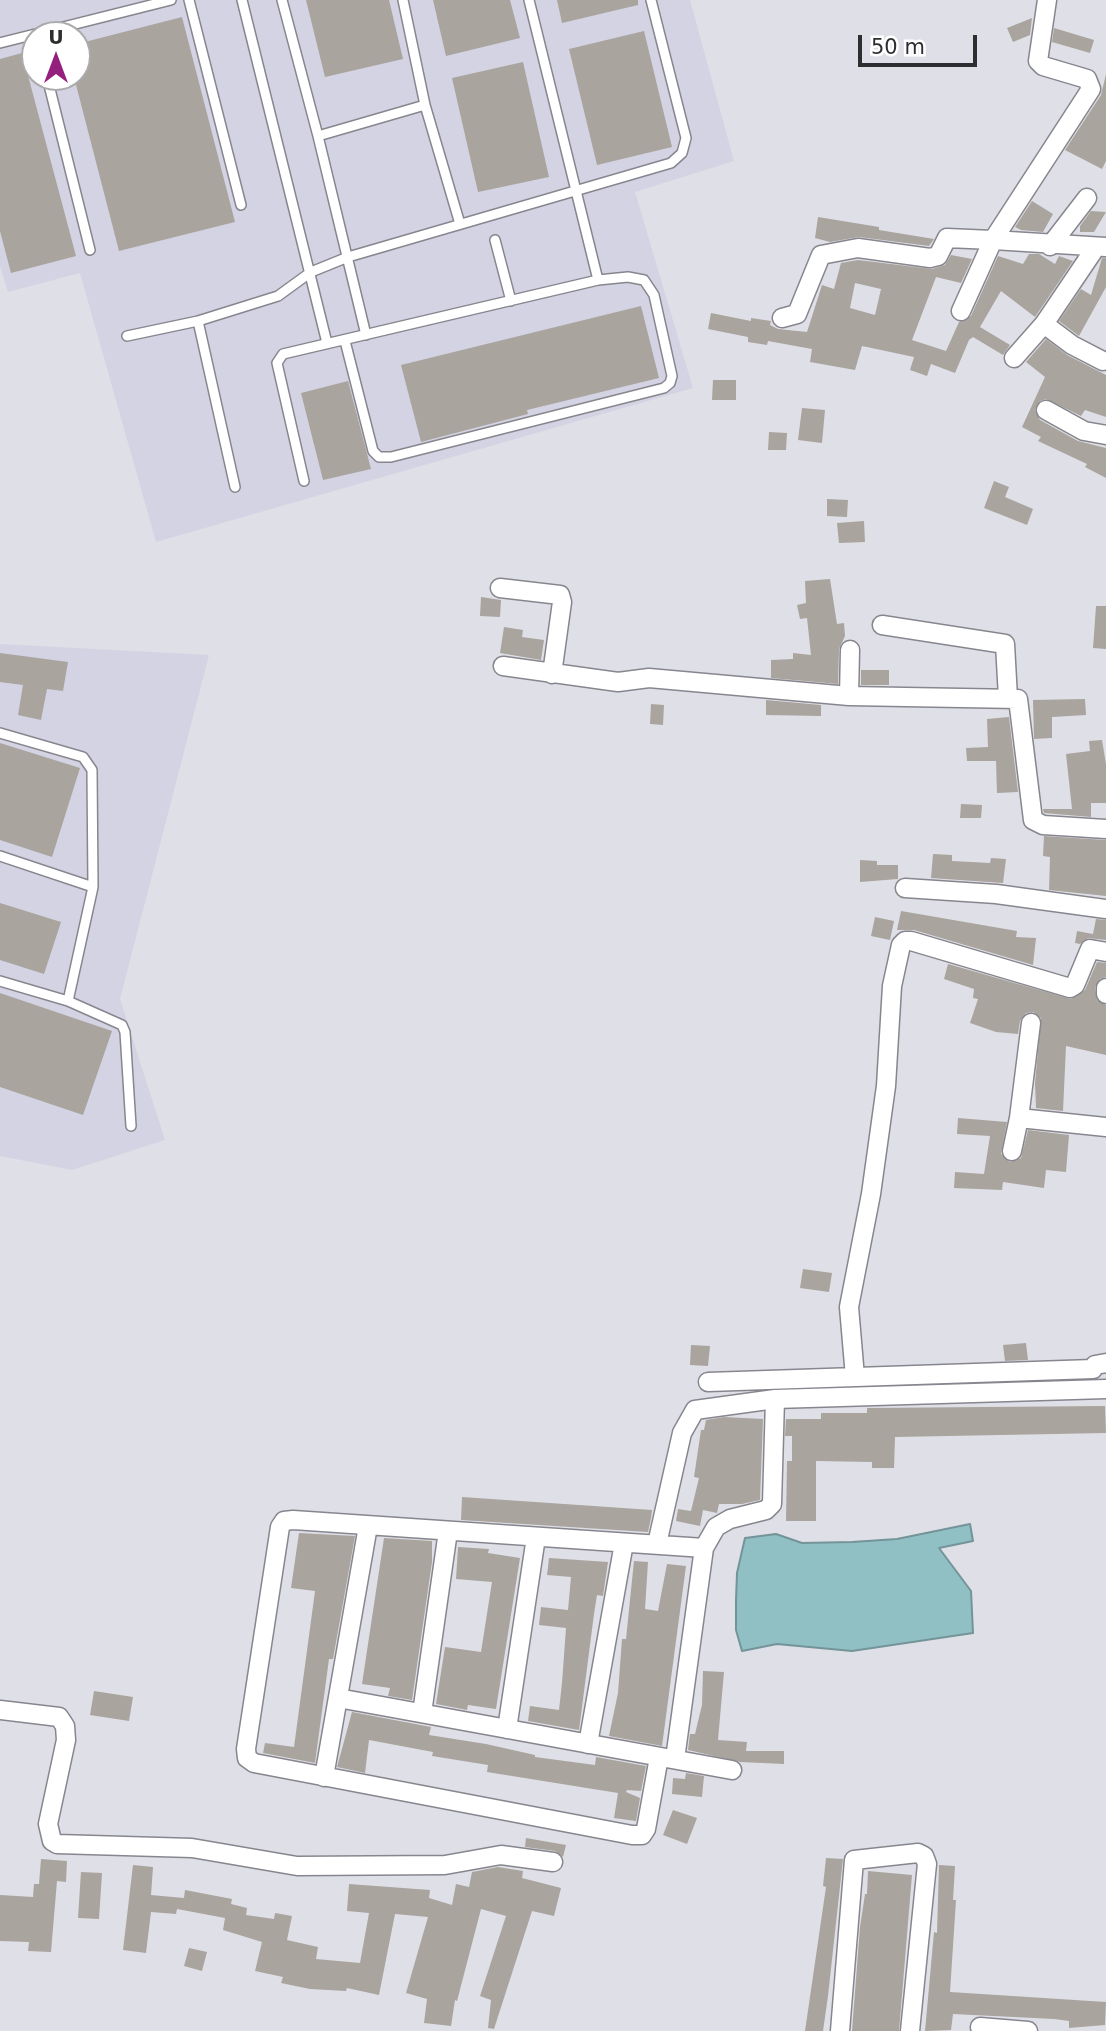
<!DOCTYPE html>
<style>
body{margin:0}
#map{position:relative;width:1106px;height:2031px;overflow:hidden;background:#dfdfe7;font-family:"DejaVu Sans",sans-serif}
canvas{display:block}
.north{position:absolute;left:21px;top:21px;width:70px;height:70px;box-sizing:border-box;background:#fff;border:2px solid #ababad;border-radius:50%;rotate:0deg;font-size:19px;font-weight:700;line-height:28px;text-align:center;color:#2e2e31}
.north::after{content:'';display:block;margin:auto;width:24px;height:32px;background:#941f7d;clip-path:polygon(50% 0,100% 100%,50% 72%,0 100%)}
.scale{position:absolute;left:858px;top:35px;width:119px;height:32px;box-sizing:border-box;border:4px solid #2e2e31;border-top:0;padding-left:9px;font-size:21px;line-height:24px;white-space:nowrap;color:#2e2e31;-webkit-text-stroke:5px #fff;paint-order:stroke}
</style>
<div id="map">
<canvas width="1106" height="2031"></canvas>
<div class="north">U</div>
<div class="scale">50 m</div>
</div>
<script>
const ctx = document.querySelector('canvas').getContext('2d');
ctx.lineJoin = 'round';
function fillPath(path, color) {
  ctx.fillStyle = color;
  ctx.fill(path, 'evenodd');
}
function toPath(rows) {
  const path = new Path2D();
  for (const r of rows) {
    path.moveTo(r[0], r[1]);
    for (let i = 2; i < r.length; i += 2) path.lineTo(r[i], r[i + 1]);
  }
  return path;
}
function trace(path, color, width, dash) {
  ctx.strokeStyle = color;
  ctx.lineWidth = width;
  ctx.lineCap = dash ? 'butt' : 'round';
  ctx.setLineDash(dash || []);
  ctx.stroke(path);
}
const built = toPath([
 [0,0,690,0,734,161,635,192,693,388,156,542,80,273,8,292,0,266],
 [35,35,77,35,77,77,35,77],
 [0,644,209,655,120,999,165,1140,72,1170,0,1156]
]);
const water = toPath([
 [970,1524,973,1541,939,1548,971,1591,973,1633,852,1651,777,1644,742,1651,736,1630,736,1600,737,1573,745,1538,776,1534,802,1543,852,1542,897,1539,970,1524]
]);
const building = toPath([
 [306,0,389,0,403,59,325,77],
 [433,0,510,0,520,38,446,56],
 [557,0,638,0,638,5,562,23],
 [182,17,235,222,119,251,74,77,77,77,77,44],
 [1032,18,1030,35,1013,42,1007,28],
 [1054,28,1094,40,1090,53,1052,42],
 [644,31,672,147,597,165,569,49],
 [22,53,76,256,11,273,0,231,0,59],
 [523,62,549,177,478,192,452,78],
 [1106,74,1106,161,1102,169,1065,150,1101,95],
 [1032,201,1053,214,1043,232,1021,230,1015,227],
 [1091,211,1106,212,1094,232,1080,232,1080,226],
 [818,217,879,227,879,230,934,239,929,246,859,237,830,242,815,238],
 [1029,254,1039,254,1055,264,1059,256,1073,261,1035,317,1001,291,980,327,1010,345,1003,355,973,337,969,340,955,373,931,364,927,376,910,370,914,357,862,346,855,370,810,362,812,349,768,341,767,345,748,342,748,337,708,329,711,313,751,321,751,318,771,321,770,325,778,329,807,332,822,285,834,289,841,263,858,260,932,269,945,265,951,255,972,259,961,283,936,277,912,340,946,351,959,322,971,316,998,256,1023,264],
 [855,283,881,289,875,315,850,308],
 [1102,258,1106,258,1106,287,1079,336,1059,321,1081,289,1091,295],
 [641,306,659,378,527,410,528,414,421,442,401,365],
 [1046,339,1067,355,1106,375,1106,417,1085,410,1081,416,1046,399,1040,401,1035,410,1040,420,1078,441,1106,448,1106,478,1085,467,1087,464,1038,441,1041,437,1022,427,1045,377,1026,362],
 [713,380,736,380,736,400,712,400],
 [348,381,371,469,323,480,301,393],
 [802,408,825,410,822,443,798,440],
 [769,432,787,433,786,450,768,450],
 [994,481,1009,487,1005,497,1033,509,1027,525,984,508],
 [827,499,848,500,847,517,827,516],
 [864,521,865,542,839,543,837,523],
 [830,579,837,624,844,623,845,636,839,649,838,684,771,678,771,660,793,659,793,653,811,655,807,618,800,619,797,605,806,603,805,581],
 [481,597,501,600,500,617,480,616],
 [1096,606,1106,606,1106,649,1093,648],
 [504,627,523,630,522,637,544,640,541,660,500,653],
 [0,653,68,662,63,691,47,689,41,720,18,715,23,685,0,682],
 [861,670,889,670,889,685,861,685],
 [1085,699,1086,715,1052,717,1052,738,1034,739,1033,700],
 [766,700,821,705,821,716,766,715],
 [651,704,664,705,663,725,650,724],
 [1009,717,1018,792,997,793,996,761,967,761,966,748,988,747,987,719],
 [1102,740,1106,764,1106,803,1091,803,1091,817,1044,813,1043,809,1072,809,1066,754,1090,751,1089,741],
 [0,743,80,768,52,857,0,840],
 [961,804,982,805,981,818,960,818],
 [1044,836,1106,840,1106,896,1049,890,1050,857,1043,856],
 [933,854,952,855,952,861,990,863,991,858,1006,859,1003,883,931,878],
 [860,860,877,861,877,865,898,865,898,879,860,882],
 [0,903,61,922,44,974,0,960],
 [901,911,1017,931,1016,937,1036,938,1033,965,914,930,897,930],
 [875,917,894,921,890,940,871,936],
 [1096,919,1106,920,1106,940,1088,938,1080,944,1075,943,1077,931,1093,934],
 [1097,962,1106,963,1106,977,1100,979,1095,988,1097,1000,1106,1005,1106,1055,1066,1046,1063,1111,1036,1108,1035,1083,1041,1018,1033,1012,1026,1013,1020,1021,1018,1034,996,1032,970,1023,978,999,973,998,974,989,944,979,948,964,1071,999,1085,990],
 [0,993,112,1031,83,1115,0,1087],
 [958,1118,1007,1122,1001,1154,1010,1162,1021,1158,1028,1130,1069,1135,1066,1172,1046,1170,1044,1188,1003,1182,1002,1190,954,1188,955,1172,984,1174,990,1136,957,1134],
 [803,1269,832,1273,829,1292,800,1288],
 [1026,1343,1028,1360,1005,1361,1003,1345],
 [691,1345,710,1346,708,1366,690,1365],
 [1105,1406,1106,1433,895,1437,894,1468,872,1468,872,1462,816,1461,816,1521,786,1521,787,1461,792,1461,792,1436,785,1436,786,1419,821,1419,821,1413,867,1413,867,1408],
 [724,1417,763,1419,760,1500,742,1504,719,1504,717,1513,703,1510,700,1526,676,1521,678,1509,691,1511,699,1478,694,1477,701,1430,704,1430,706,1420],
 [462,1497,652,1510,651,1518,648,1532,461,1520],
 [299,1533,355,1536,333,1659,329,1659,315,1763,263,1753,265,1743,294,1747,315,1591,291,1588],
 [384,1538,432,1541,432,1562,412,1700,388,1696,390,1688,362,1684],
 [458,1547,489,1549,488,1553,520,1558,496,1709,468,1705,467,1710,436,1704,445,1647,481,1652,492,1582,456,1579],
 [549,1558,608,1562,603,1596,597,1595,594,1614,579,1730,528,1721,530,1706,559,1710,562,1683,566,1628,539,1625,541,1607,568,1610,571,1577,547,1575],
 [634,1561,648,1562,645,1609,658,1611,667,1564,686,1566,662,1746,609,1736,618,1693,622,1639,626,1639],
 [703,1671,724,1672,718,1740,747,1742,746,1751,784,1751,784,1764,740,1762,688,1750,690,1734,695,1734,702,1705],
 [94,1691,133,1697,129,1721,90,1715],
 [352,1712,431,1727,429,1735,486,1744,535,1755,535,1757,595,1765,596,1757,646,1766,641,1791,627,1790,626,1792,640,1798,636,1821,614,1818,618,1793,487,1772,488,1765,432,1756,433,1752,369,1740,365,1773,337,1767],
 [686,1773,704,1776,702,1797,672,1794,673,1778,685,1779],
 [673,1810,697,1818,687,1844,663,1835],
 [526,1838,566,1845,563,1857,555,1851,525,1847],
 [826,1858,843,1859,828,1996,823,2031,805,2031,826,1887,823,1886],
 [41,1859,67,1861,66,1882,57,1881,51,1952,28,1951,29,1942,0,1941,0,1895,33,1897,34,1884,39,1884],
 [133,1865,153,1867,151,1895,184,1898,185,1890,232,1899,231,1904,247,1908,246,1915,274,1919,275,1913,292,1916,287,1940,318,1947,316,1959,360,1963,369,1913,347,1911,349,1884,430,1890,429,1898,452,1905,456,1884,469,1887,472,1872,498,1867,523,1871,522,1878,561,1888,554,1916,532,1911,494,2029,488,2028,491,2000,480,1996,506,1916,481,1909,457,2001,455,2000,451,2026,424,2023,427,1999,406,1993,428,1917,395,1914,379,1995,347,1988,346,1991,310,1989,281,1983,283,1977,255,1971,262,1942,223,1930,225,1918,177,1909,176,1914,151,1912,146,1953,123,1950],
 [939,1865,955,1866,953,1900,956,1900,950,1992,1106,2002,1105,2025,1069,2028,1069,2021,1054,2019,953,2014,951,2030,925,2031,934,1932,937,1933],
 [868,1871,912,1875,899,2031,852,2031,860,1927,865,1894,867,1894],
 [81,1872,102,1873,99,1919,78,1918],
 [189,1948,207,1952,202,1971,184,1966]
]);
const service = toPath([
 [189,0,241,205],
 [242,0,327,343],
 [282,0,318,136,366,335],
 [529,0,598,280],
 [0,43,171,0],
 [47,77,90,250],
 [425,105,460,224],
 [318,136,425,105,403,0],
 [495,240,511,301],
 [198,321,235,487],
 [127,336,198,321,278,296,311,272,348,257,671,163,682,153,686,138,651,0],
 [304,481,277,363,283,354,598,280,628,277,644,280,654,295,672,376,670,383,664,388,391,457,379,457,373,451,345,341],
 [0,733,83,757,92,770,93,887,0,856],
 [0,981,68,1001,93,887],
 [68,1001,122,1025,125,1032,131,1126]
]);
const minor = toPath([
 [1047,0,1038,61,1043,66,1087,79,1091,89,993,240,1106,247],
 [1050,246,1087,198],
 [1096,247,1044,324,1072,345,1103,361],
 [782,318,797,314,821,255,858,248,930,258,938,256,947,238,993,240,961,311],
 [1014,358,1044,324],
 [1046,410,1084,431,1106,435],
 [500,588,560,595,562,602,552,674],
 [882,625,1005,644,1008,698],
 [503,666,618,682,649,678,849,696,1018,699,1033,820,1043,825,1106,829],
 [849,696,850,650],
 [905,888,996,894,1106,909],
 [1106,988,1106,994],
 [1019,1118,1031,1023],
 [1012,1151,1019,1118,1106,1127],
 [855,1377,849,1307,871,1194,886,1086,892,986,901,945,905,941,911,941,1070,988,1075,985,1090,949,1106,952],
 [708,1382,1093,1369,1095,1365,1106,1363],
 [657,1544,682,1433,695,1410,775,1399,1106,1389],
 [338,1698,732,1770],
 [0,1710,59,1717,65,1726,66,1740,48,1824,52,1841,57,1844,192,1848,297,1866,445,1865,501,1855,553,1862],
 [422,1713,448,1531],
 [507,1729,536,1537],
 [588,1744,624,1543],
 [659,1757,646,1829,642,1835,632,1835,254,1763,247,1758,246,1749,280,1527,284,1521,293,1520,704,1548],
 [675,1759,704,1548,716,1527,730,1519,766,1510,772,1504,775,1399],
 [324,1777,368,1526],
 [980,2027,1028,2031],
 [840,2031,854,1860,918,1853,924,1856,927,1864,910,2031]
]);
fillPath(built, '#d4d3e3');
fillPath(water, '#91c0c4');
trace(water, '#739498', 2);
fillPath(building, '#a9a49d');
trace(service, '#87868e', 12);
trace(minor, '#87868e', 21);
trace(service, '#fff', 9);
trace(minor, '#fff', 18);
</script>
